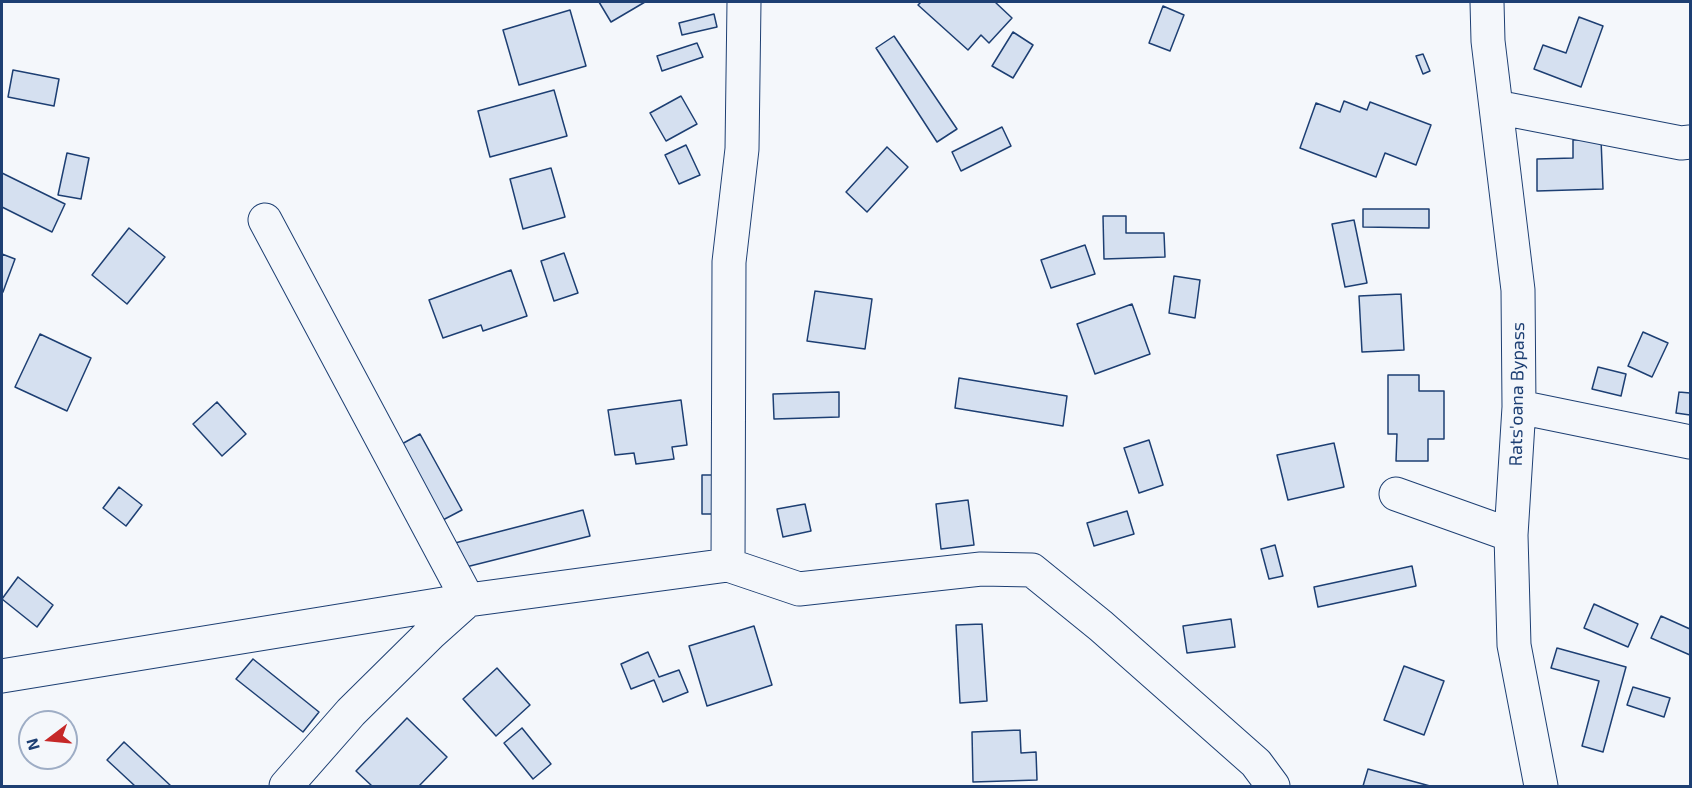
<!DOCTYPE html>
<style>
body{margin:0}
#map{position:relative;width:1692px;height:788px;overflow:hidden;background:#f4f7fb;font-family:"Exo 2",sans-serif}
canvas{display:block}
.frame{position:absolute;inset:0;border:3px solid #1d3f73;pointer-events:none}
.north{position:absolute;left:18px;top:710px;width:60px;height:60px;box-sizing:border-box;background:#f4f7fb;border:2px solid #9eadc5;border-radius:50%;rotate:254deg;font-size:16px;font-weight:700;line-height:24px;text-align:center;color:#1d3f73}
.north::after{content:'';display:block;margin:auto;width:21px;height:27px;background:#c62828;clip-path:polygon(50% 0,100% 100%,50% 72%,0 100%)}
</style>
<div id="map">
<canvas width="1692" height="788"></canvas>
<div class="frame"></div>
<div class="north">N</div>
</div>
<script>
const ctx = document.querySelector('canvas').getContext('2d');
ctx.lineJoin = 'round';
function fillPath(path, color) {
  ctx.fillStyle = color;
  ctx.fill(path, 'evenodd');
}
function toPath(rows) {
  const path = new Path2D();
  for (const r of rows) {
    path.moveTo(r[0], r[1]);
    for (let i = 2; i < r.length; i += 2) path.lineTo(r[i], r[i + 1]);
  }
  return path;
}
function trace(path, color, width, dash) {
  ctx.strokeStyle = color;
  ctx.lineWidth = width;
  ctx.lineCap = dash ? 'butt' : 'round';
  ctx.setLineDash(dash || []);
  ctx.stroke(path);
}
function label(font, color, halo, rows, align = 'center') {
  ctx.font = font + ' "Exo 2",sans-serif';
  ctx.lineWidth = 4.5;
  ctx.setLineDash([]);
  ctx.textBaseline = 'middle';
  ctx.strokeStyle = halo;
  ctx.fillStyle = color;
  for (const [text, x, y, turn = 0] of rows) {
    ctx.save();
    ctx.translate(x, y);
    ctx.rotate((+turn || 0) * Math.PI / 180);
    ctx.textAlign = isNaN(turn) ? turn : align;
    if (halo) ctx.strokeText(text, 0, 0);
    ctx.fillText(text, 0, 0);
    ctx.restore();
  }
}
const building = toPath([
 [599,2,645,2,611,22,599,2],
 [921,2,995,2,1012,18,989,43,981,35,968,50,918,5,921,2],
 [1163,6,1184,15,1170,51,1149,43,1163,6],
 [570,10,586,66,519,85,503,30,570,10],
 [714,14,717,27,682,35,679,23,714,14],
 [1579,17,1603,26,1581,87,1534,69,1543,45,1566,53,1579,17],
 [1013,32,1033,45,1013,78,992,66,1013,32],
 [894,36,957,129,937,142,876,48,894,36],
 [697,43,703,57,662,71,657,56,697,43],
 [1423,54,1430,71,1423,74,1416,56,1423,54],
 [13,70,59,79,54,106,8,97,13,70],
 [554,90,567,136,490,157,478,111,554,90],
 [681,96,697,124,666,141,650,113,681,96],
 [1344,101,1367,110,1370,102,1431,125,1416,165,1385,153,1376,177,1300,148,1316,103,1340,112,1344,101],
 [1002,127,1011,146,961,171,952,152,1002,127],
 [1601,139,1603,189,1537,191,1537,159,1573,158,1573,140,1601,139],
 [686,145,700,175,679,184,665,155,686,145],
 [887,147,908,167,867,212,846,192,887,147],
 [67,153,89,158,81,199,58,195,67,153],
 [551,168,565,217,523,229,510,179,551,168],
 [2,173,65,204,52,232,2,207,2,173],
 [1363,209,1429,209,1429,228,1363,227,1363,209],
 [1103,216,1126,216,1126,233,1164,233,1165,257,1104,259,1103,216],
 [1354,220,1367,283,1345,287,1332,224,1354,220],
 [129,228,165,257,127,304,92,275,129,228],
 [1085,245,1095,274,1051,288,1041,260,1085,245],
 [564,253,578,293,554,301,541,261,564,253],
 [2,254,15,259,3,292,2,291,2,254],
 [511,270,527,316,483,331,481,325,443,338,429,300,511,270],
 [1174,276,1200,280,1195,318,1169,313,1174,276],
 [815,291,872,299,865,349,807,341,815,291],
 [1401,294,1404,350,1362,352,1359,296,1401,294],
 [1132,304,1150,354,1095,374,1077,324,1132,304],
 [1643,332,1668,343,1652,377,1628,366,1643,332],
 [40,334,91,358,67,411,15,387,40,334],
 [1598,367,1626,374,1621,396,1592,389,1598,367],
 [1388,375,1419,375,1419,391,1444,391,1444,439,1428,439,1428,461,1396,461,1397,434,1388,434,1388,375],
 [959,378,1067,396,1063,426,955,408,959,378],
 [839,392,839,417,774,419,773,394,839,392],
 [1679,392,1690,393,1690,415,1676,413,1679,392],
 [681,400,687,445,672,447,674,459,636,464,634,453,615,455,608,410,681,400],
 [217,402,246,434,222,456,193,424,217,402],
 [420,434,462,510,441,521,400,445,420,434],
 [1149,440,1163,485,1139,493,1124,448,1149,440],
 [1334,443,1344,487,1288,500,1277,455,1334,443],
 [702,475,727,475,727,514,702,514,702,475],
 [119,487,142,505,126,526,103,508,119,487],
 [968,500,974,545,941,549,936,504,968,500],
 [805,504,811,531,783,537,777,509,805,504],
 [583,510,590,536,462,568,455,543,583,510],
 [1127,511,1134,534,1094,546,1087,523,1127,511],
 [1275,545,1283,576,1269,579,1261,549,1275,545],
 [1412,566,1416,586,1318,607,1314,587,1412,566],
 [18,577,53,605,37,627,2,599,18,577],
 [1594,604,1638,624,1628,647,1584,628,1594,604],
 [1661,616,1690,629,1690,655,1651,638,1661,616],
 [1231,619,1235,647,1187,653,1183,626,1231,619],
 [982,624,987,701,960,703,956,625,982,624],
 [754,626,772,685,707,706,689,646,754,626],
 [1557,648,1626,667,1603,752,1582,746,1599,681,1551,668,1557,648],
 [648,652,659,677,679,670,688,692,663,702,654,680,631,689,621,664,648,652],
 [253,659,319,712,303,732,236,679,253,659],
 [1404,666,1444,681,1424,735,1384,720,1404,666],
 [497,668,530,705,496,736,463,699,497,668],
 [1633,687,1670,698,1664,717,1627,705,1633,687],
 [407,718,447,757,419,786,372,786,356,771,407,718],
 [522,728,551,764,533,779,504,743,522,728],
 [1020,730,1021,753,1036,752,1037,780,973,782,972,732,1020,730],
 [124,742,171,786,135,786,107,760,124,742],
 [1368,769,1430,786,1363,786,1368,769]
]);
const minor = toPath([
 [1487,2,1488,41,1518,290,1519,407,1511,535,1514,645,1541,786],
 [1496,107,1681,143,1690,142],
 [265,220,468,600],
 [1519,407,1690,442],
 [1396,494,1511,535],
 [728,565,729,262,742,149,744,2],
 [2,676,468,600,728,565,799,589,981,569,1032,570,1101,626,1256,763,1273,786],
 [286,786,351,712,430,634,468,600]
]);
const streetNames = [
 ["Rats'oana Bypass",1517,394,-89]
];
fillPath(building, '#d5e0f0');
trace(building, '#1d3f73', 1.5);
trace(minor, '#1d3f73', 35);
trace(minor, '#f4f7fb', 33);
label('18px', '#1d3f73', '#f4f7fb', streetNames);
</script>
